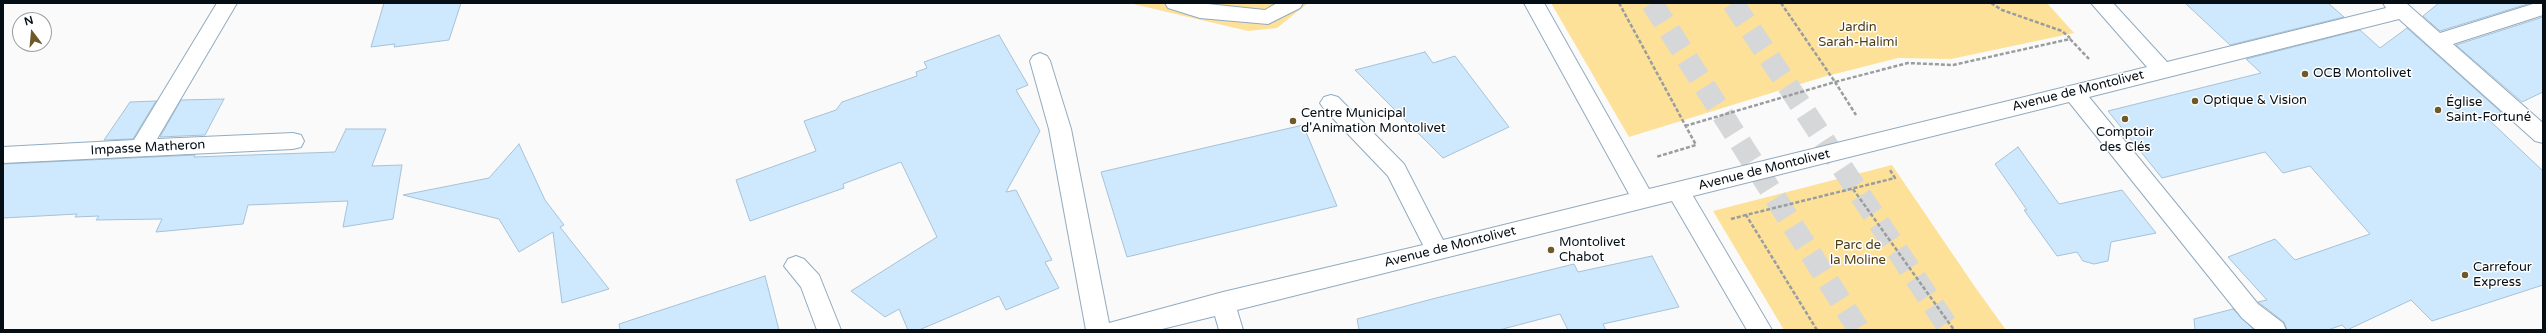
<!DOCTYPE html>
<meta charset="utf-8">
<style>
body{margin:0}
#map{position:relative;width:2546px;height:333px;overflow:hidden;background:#fafafa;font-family:"Varela Round",sans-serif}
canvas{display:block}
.frame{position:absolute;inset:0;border:4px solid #050e15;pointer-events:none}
.north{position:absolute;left:12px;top:12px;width:40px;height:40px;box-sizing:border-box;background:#fff;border:1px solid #9b9fa1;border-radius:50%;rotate:344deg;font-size:11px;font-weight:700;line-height:16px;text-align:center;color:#050e15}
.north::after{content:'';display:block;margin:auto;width:14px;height:18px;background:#6e5a29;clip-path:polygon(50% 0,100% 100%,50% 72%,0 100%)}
</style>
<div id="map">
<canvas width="2546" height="333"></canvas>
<div class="frame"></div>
<div class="north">N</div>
</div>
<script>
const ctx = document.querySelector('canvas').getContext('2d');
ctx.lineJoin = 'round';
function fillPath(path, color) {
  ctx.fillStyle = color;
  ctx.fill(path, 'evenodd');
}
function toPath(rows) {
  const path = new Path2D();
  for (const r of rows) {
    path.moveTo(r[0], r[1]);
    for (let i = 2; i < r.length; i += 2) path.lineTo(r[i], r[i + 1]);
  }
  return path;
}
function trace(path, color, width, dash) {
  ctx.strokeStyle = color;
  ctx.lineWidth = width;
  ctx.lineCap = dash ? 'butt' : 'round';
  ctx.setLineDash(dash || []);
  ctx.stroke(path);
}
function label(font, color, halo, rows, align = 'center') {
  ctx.font = font + ' "Varela Round",sans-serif';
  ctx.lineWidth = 3;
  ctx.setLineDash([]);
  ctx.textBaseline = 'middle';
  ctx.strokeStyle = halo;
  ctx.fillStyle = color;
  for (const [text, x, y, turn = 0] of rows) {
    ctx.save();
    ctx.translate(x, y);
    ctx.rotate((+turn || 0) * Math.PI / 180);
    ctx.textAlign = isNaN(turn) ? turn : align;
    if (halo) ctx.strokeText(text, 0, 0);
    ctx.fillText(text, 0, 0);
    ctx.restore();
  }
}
const green = toPath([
 [1129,3,1308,3,1277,28,1248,31],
 [1551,3,2047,3,2074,33,1951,59,1898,58,1823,77,1629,137],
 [1892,165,1975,287,2006,330,1784,330,1713,211]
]);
const building = toPath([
 [384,3,461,3,449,40,394,47,395,44,371,47,384,3],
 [2185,3,2328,3,2344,17,2230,45,2185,3],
 [2439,3,2531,3,2440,31,2423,16,2439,3],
 [2543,17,2543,92,2522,102,2456,45,2543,17],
 [2407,28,2501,112,2488,119,2543,171,2543,285,2432,321,2411,300,2347,330,2342,325,2328,330,2287,330,2284,322,2258,302,2267,300,2228,257,2275,239,2295,260,2370,234,2310,166,2283,173,2265,152,2162,178,2108,111,2261,73,2246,59,2360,30,2380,48,2407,28],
 [999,35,1028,85,1016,90,1040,131,1006,192,1016,190,1052,260,1045,262,1059,288,1006,310,999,296,919,330,908,330,899,309,885,317,851,291,937,237,901,162,843,184,844,188,750,221,736,180,816,151,804,121,836,110,842,102,917,76,916,72,927,68,924,62,999,35],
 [1425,52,1433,63,1455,56,1509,127,1443,158,1355,70,1425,52],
 [224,99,205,135,160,137,181,100,224,99],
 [156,101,133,139,104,140,130,102,156,101],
 [1303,125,1337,206,1127,257,1101,172,1303,125],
 [346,129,386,129,372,166,402,165,393,219,343,227,348,201,248,205,243,224,156,232,162,219,96,220,99,216,75,217,77,214,3,218,3,164,195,155,194,157,335,152,346,129],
 [519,144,545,200,564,225,560,227,609,289,562,303,553,232,519,252,499,219,403,195,489,178,519,144],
 [2018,147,2059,204,2122,190,2156,233,2111,242,2108,261,2094,264,2083,261,2077,252,2057,256,2024,210,2027,210,1995,164,2018,147],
 [1652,256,1679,307,1603,324,1606,330,1568,330,1560,314,1499,330,1359,330,1357,319,1436,298,1574,264,1578,272,1652,256],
 [765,276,779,330,620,330,619,324,765,276],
 [2233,309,2254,330,2195,330,2194,319,2233,309]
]);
const highwayTunnel = toPath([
 [1652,3,1859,330],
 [1733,3,1950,330]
]);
const path = toPath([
 [1619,3,1696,145,1656,157],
 [1781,3,1835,82,1908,63,1953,65,2070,39,2089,59],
 [1991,3,2002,10,2062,31,2070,38],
 [1685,126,1835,82,1856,115],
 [1853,189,1954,330],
 [1731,219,1746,215],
 [1817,330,1746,215,1895,178,1890,170]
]);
const minor = toPath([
 [217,3,237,3,157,139,293,133,301,135,304,141,301,147,293,149,3,163,3,147,134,140,217,3],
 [1165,3,1198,3,1265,10,1277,3,1303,3,1300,8,1268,24,1200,18,1168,8,1165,3],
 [1524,3,1544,3,1649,189,2147,67,2091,3,2113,3,2167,62,2386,8,2383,3,2406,3,2440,33,2536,3,2543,3,2543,15,2453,44,2543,123,2543,143,2535,141,2399,19,2089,97,2258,304,2283,323,2286,330,2256,330,2242,318,2069,102,1693,196,1772,330,1747,330,1672,201,1237,310,1243,330,1219,330,1215,316,1158,330,1086,330,1049,129,1030,61,1033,56,1040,53,1047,56,1050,61,1071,129,1109,323,1223,292,1423,245,1388,176,1324,109,1320,103,1324,97,1331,95,1338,97,1404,164,1443,240,1629,194,1524,3],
 [796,256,804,259,819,275,841,330,817,330,801,287,784,266,788,259,796,256]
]);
const markers = [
 [2305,74,4,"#6e5a29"],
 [2195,101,4,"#6e5a29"],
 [2438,110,4,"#6e5a29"],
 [2125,119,4,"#6e5a29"],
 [1293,121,4,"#6e5a29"],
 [1551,250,4,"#6e5a29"],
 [2465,275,4,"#6e5a29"]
];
const parkNames = [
 ["Jardin",1858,28],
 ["Sarah-Halimi",1858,43],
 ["Parc de",1858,246],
 ["la Moline",1858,261]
];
const poiNames = [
 ["OCB Montolivet",2313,74],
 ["Optique & Vision",2203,101],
 ["Église",2446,103],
 ["Saint-Fortuné",2446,118],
 ["Centre Municipal",1301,114],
 ["d'Animation Montolivet",1301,129],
 ["Comptoir",2125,133,"center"],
 ["des Clés",2125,148,"center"],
 ["Montolivet",1559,243],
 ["Chabot",1559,258],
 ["Carrefour",2473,268],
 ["Express",2473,283]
];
const streetNames = [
 ["Avenue de Montolivet",2078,91,-14],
 ["Impasse Matheron",148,148,-3],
 ["Avenue de Montolivet",1764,170,-14],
 ["Avenue de Montolivet",1450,247,-14]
];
fillPath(green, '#fee198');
fillPath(building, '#cee9fe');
trace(building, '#a7c1d6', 1);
trace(highwayTunnel, '#d5d7d8', 22, [22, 11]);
trace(minor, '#92abbf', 2);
trace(path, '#999d9f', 2.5, [4, 2]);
fillPath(minor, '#fff');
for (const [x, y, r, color] of markers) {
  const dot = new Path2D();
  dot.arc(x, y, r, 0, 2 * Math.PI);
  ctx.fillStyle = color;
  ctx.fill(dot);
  trace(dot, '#fff', 1.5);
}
label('13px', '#4c3c0f', '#fff', parkNames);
label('13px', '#050e15', '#fff', poiNames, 'left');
label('13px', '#050e15', '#fff', streetNames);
</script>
